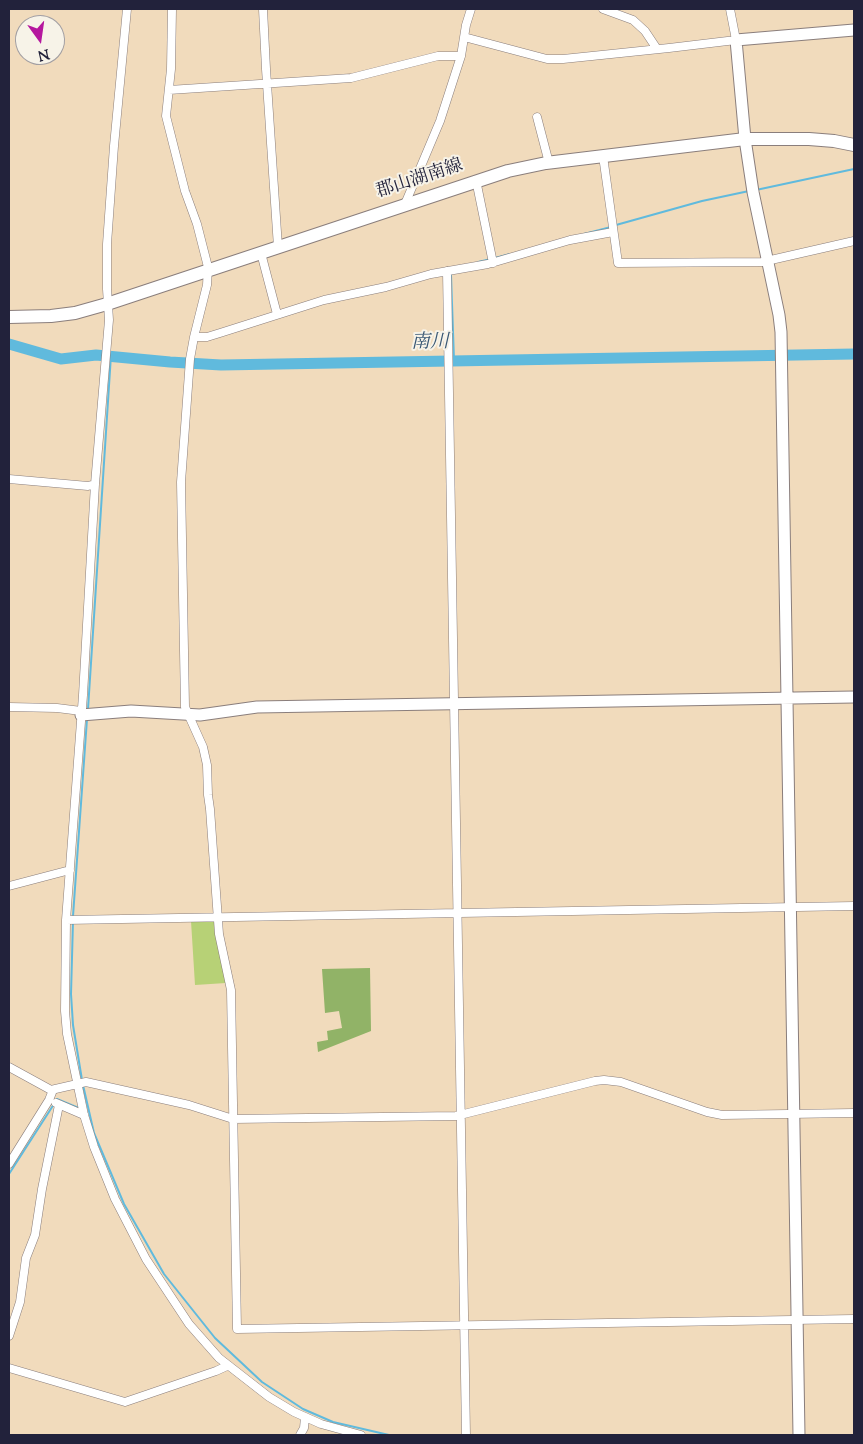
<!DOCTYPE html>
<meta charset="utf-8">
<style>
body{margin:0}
#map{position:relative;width:863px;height:1444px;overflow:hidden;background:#f1dbbc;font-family:"Sorts Mill Goudy",serif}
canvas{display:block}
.frame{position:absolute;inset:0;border:10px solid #22223b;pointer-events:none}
.north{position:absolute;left:15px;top:15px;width:50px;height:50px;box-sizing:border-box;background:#f7f3e8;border:1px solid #a29fa3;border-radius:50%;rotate:166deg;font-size:14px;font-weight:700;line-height:20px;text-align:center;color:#22223b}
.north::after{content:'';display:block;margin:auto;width:18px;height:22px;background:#b5179e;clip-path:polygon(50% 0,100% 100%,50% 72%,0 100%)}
</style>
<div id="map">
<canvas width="863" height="1444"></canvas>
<div class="frame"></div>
<div class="north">N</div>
</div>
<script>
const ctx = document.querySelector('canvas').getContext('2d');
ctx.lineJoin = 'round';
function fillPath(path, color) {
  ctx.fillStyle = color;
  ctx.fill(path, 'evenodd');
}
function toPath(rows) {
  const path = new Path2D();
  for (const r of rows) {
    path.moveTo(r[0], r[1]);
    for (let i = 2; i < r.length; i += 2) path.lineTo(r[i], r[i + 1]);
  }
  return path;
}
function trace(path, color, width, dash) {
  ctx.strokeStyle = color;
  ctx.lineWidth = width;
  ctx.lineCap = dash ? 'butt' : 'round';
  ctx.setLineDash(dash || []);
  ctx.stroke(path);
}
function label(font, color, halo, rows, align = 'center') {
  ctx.font = font + ' "Sorts Mill Goudy","Noto Serif JP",serif';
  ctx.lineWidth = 4;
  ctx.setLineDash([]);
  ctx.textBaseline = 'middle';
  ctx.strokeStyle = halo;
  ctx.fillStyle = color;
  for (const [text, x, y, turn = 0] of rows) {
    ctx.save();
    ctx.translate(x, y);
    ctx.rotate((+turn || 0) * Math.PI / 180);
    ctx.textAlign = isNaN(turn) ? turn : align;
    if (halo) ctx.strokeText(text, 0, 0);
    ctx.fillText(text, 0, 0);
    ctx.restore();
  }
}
const green = toPath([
 [191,921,214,921,215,923,226,983,195,985]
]);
const forest = toPath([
 [370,968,371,1031,318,1052,317,1042,328,1040,327,1031,342,1028,339,1011,325,1013,322,969]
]);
const stream = toPath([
 [756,190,854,169],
 [616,225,702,201,749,191],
 [584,234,611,227],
 [495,258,510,254],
 [478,262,491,259],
 [451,275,454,360],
 [88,709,111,355],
 [73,916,87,719],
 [73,921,71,994,73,1025,82,1080],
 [83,1085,94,1133,124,1204,164,1274,215,1338,262,1382,303,1409,333,1422,389,1435],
 [56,1100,57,1099,81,1109],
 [9,1174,54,1104]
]);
const river = toPath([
 [9,344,61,359,96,355,170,362,221,365,854,354]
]);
const street = toPath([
 [127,9,114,146,107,244,107,289,109,320,95,484,83,695,66,920,65,1011,67,1034,84,1115,94,1147,115,1199,146,1259,189,1324,219,1358,269,1397,294,1412,321,1424,361,1435],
 [172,9,171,69,166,116,185,191,197,224,208,267,207,285,194,337,190,359,181,482,185,707,203,747,207,765,208,795,210,809,219,934,231,990,237,1329,854,1319],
 [263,9,266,69,278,247],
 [603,9,633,20,645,31,657,49],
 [464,37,547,59,563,59,669,48,736,40,730,9],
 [169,90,351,78,438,56,461,56],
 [537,117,549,163],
 [603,156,618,263,762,262,854,241],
 [476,180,493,263],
 [405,204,440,121,461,56,466,25,471,9],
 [261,253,277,314],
 [447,271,466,1435],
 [194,337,207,337,220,333,324,300,386,287,431,274,488,264,570,240,613,232],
 [9,479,88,486,95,484],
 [9,707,57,708,81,711],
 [9,886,70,870],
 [66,920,854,906],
 [9,1067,51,1090,86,1082,189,1105,233,1119,456,1116,595,1081,604,1080,621,1082,707,1112,722,1115,854,1113],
 [56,1103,84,1115],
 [9,1164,49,1100,53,1090],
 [9,1336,20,1302,26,1258,35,1235,42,1189,59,1105],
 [9,1368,125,1402,216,1371,227,1366],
 [300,1435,304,1428,305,1417]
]);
const secondary = toPath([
 [81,715,131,711,200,715,257,707,854,697],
 [799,1435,781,332,779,315,753,192,745,139,736,40,854,30]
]);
const primary = toPath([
 [9,317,51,316,75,313,107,304,508,171,546,163,745,139,809,139,834,141,854,145]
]);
const streetNames = [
 ["郡山湖南線",420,180,-18]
];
const waterNames = [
 ["南川",430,344,-1]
];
fillPath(green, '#b7d176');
fillPath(forest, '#91b367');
trace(stream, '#60badd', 2);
trace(river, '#60badd', 11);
trace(street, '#8a7e7c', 9);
trace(secondary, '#8a7e7c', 13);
trace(primary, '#8a7e7c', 14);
trace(street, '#fff', 8);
trace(secondary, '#fff', 11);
trace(primary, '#fff', 12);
label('18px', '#22223b', '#f7f3e8', streetNames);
label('italic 19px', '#385774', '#f7f3e8', waterNames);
</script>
